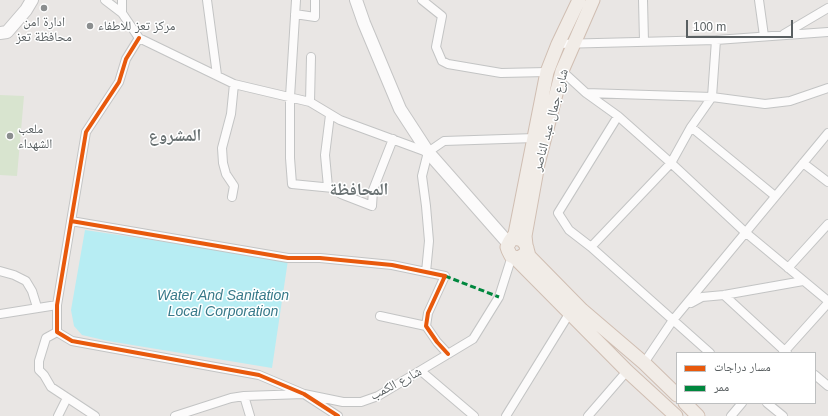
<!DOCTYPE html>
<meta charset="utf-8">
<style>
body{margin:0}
#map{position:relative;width:828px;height:416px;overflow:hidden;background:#e9e6e4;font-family:Helvetica,"Noto Naskh Arabic",sans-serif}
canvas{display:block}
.legend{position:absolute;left:676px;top:352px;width:140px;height:52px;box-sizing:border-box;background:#fff;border:1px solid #bdbfc0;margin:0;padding:5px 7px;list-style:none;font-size:12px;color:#595f61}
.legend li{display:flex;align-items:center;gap:8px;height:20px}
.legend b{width:20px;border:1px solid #bdbfc0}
.scale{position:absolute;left:686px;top:20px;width:107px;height:18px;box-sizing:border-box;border:2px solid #595f61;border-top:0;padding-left:5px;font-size:12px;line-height:14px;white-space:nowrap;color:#595f61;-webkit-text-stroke:3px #fff;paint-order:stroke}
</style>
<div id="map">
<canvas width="828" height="416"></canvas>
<ul class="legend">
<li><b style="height:5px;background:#e8590c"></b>مسار دراجات</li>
<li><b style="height:5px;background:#00873e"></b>ممر</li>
</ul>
<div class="scale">100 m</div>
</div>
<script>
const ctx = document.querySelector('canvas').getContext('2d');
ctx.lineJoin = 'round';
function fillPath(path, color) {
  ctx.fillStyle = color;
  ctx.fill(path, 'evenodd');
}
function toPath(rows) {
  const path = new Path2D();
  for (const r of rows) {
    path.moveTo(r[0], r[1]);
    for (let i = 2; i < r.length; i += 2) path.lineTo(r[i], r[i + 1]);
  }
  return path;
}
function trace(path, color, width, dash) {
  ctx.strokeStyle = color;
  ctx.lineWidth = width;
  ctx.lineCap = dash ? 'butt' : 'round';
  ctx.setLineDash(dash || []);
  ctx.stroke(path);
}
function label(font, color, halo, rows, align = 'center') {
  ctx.font = font + ' Helvetica,"Noto Naskh Arabic",sans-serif';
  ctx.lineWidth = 3;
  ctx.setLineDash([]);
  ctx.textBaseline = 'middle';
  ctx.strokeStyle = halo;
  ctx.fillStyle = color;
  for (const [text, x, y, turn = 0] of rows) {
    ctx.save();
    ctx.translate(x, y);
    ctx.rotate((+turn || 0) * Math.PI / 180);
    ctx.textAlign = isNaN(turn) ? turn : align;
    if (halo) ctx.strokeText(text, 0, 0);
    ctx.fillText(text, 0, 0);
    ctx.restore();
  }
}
const green = toPath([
 [0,95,24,96,17,176,0,175]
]);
const water = toPath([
 [85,230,288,260,272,368,108,341,82,335,74,326,71,310]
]);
const minor = toPath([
 [105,0,122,13,139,38,234,84,310,102,340,120,427,152],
 [122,0,122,13],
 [207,0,217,75],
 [296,0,290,97,290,158,292,184,333,188,341,194,372,206,373,190,393,139],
 [422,0,442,16,436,47,442,61,448,64,501,73,547,72],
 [643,0,644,41],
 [759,0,764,36],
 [295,14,315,17,315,0],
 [784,34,828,8],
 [139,38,126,59,119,82,86,132,57,305,57,332,72,341,259,375,304,394,338,416],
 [558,44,716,40,828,32],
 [562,71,586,93,618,116,671,163,745,232,828,301],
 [586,93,712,97,765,104,790,101,828,88],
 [310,102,311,57],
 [618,116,558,213,569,230,591,247,710,353],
 [691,127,775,196],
 [803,163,828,182],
 [328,187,325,155,330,115],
 [232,197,234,186,226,174,223,163,222,148,231,114,234,84],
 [71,221,288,258,320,258,392,265,445,276,428,313,426,326,437,342,448,354],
 [591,247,671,163,691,127,712,97,716,40],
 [788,268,828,224],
 [0,271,14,275,26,281,32,291,37,307],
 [426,272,429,241,426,206,422,176,428,152,444,141,535,138],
 [724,295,787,353],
 [691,303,702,297,724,295,803,281],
 [0,314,57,305],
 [380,316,426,326],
 [57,332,46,338,39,361,39,370,44,375,51,387,95,416],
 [783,353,828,303],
 [644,363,673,320,828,133],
 [421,371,474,416],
 [815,375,828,386],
 [244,396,250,416],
 [767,403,783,416],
 [58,416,67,398],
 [175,416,231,398,244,396,304,394,343,402,361,402,378,396,473,339,499,297,512,256],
 [506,416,569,314],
 [588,416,627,371],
 [731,416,742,403]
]);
const secondary = toPath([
 [356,0,364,23,400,109,428,152,509,244],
 [0,33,7,32,26,10,32,0]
]);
const primary = toPath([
 [510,241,515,234,547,72,558,44,579,0],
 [526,245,525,236,538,164,562,71,593,0],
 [527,248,525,254,520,257,517,258,511,256,508,250,507,247,510,241,516,238,522,240,526,245,529,256,582,310,644,363,677,395],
 [514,257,627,371,676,416],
 [685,403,698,416]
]);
const quiet = toPath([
 [445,276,499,297]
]);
const cycleway = toPath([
 [139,38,126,59,119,82,86,132,57,305,57,332,72,341,259,375,304,394,338,416],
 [71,221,288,258,320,258,392,265,445,276,428,313,426,326,437,342,448,354]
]);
const markers = [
 [44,8,4,"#8b8e8f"],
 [90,26,4,"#8b8e8f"],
 [10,136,4,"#8b8e8f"]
];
const poiNames = [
 ["ادارة امن",44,22,"center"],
 ["محافظة تعز",44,37,"center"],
 ["مركز تعز للاطفاء",98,26],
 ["ملعب",18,129],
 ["الشهداء",18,144]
];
const streetNames = [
 ["شارع جمال عبد الناصر",551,120,-75],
 ["شارع الكمب",396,384,-28]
];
const waterNames = [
 ["Water And Sanitation",223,296],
 ["Local Corporation",223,312]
];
const districtNames = [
 ["المشروع",175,136],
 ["المحافظة",359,190]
];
fillPath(green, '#d8e4cf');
fillPath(water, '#b7edf3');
trace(minor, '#c3c4c4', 10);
trace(secondary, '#c5c5c5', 14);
trace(primary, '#d0beb2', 15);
trace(minor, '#fcfbfb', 8);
trace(secondary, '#fcfbfb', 12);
trace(primary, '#f1ece7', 13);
trace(quiet, '#00873e', 3, [6, 3]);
trace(cycleway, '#e8590c', 4);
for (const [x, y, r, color] of markers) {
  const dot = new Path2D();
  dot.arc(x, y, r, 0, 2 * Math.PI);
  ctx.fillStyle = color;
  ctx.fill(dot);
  trace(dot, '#fff', 1.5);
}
label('13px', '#595f61', '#fff', poiNames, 'left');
label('13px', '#595f61', '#fff', streetNames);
label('italic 14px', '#377989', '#fff', waterNames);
label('bold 17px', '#6a7273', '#fff', districtNames);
</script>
